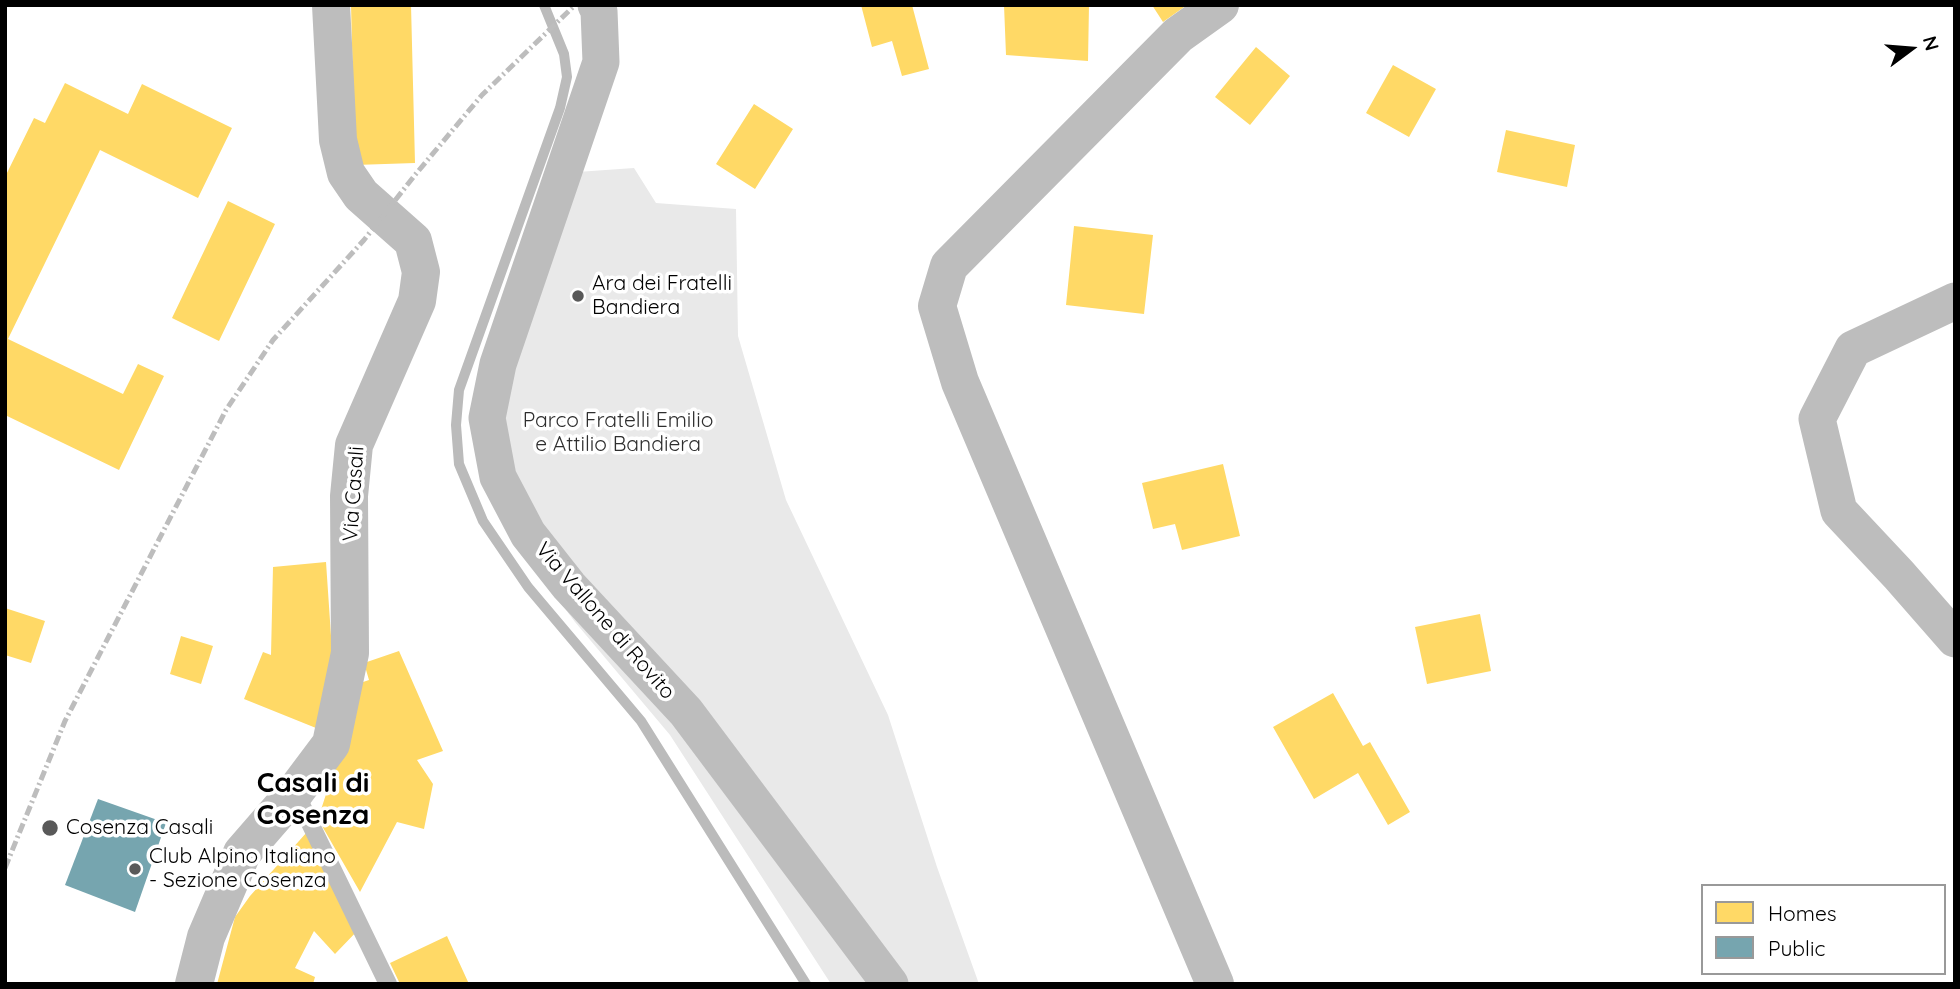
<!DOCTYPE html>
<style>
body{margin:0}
#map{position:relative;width:1960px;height:989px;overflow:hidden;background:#fff;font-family:Quicksand,sans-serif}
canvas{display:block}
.frame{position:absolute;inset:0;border:7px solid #000;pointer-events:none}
.legend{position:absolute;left:1701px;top:884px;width:245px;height:91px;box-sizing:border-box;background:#fff;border:2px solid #999;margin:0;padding:9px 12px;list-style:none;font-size:21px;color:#000}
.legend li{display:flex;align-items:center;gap:14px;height:35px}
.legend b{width:35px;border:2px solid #999}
.north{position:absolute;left:1876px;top:14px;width:70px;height:70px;-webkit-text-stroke:5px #fff;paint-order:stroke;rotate:74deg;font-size:19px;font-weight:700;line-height:28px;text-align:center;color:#000}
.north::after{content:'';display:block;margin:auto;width:24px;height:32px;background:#000;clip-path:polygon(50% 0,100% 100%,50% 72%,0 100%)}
</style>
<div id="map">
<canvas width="1960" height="989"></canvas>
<div class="frame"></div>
<ul class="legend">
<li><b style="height:19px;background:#ffd966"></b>Homes</li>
<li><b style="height:19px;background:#76a5af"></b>Public</li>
</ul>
<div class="north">N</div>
</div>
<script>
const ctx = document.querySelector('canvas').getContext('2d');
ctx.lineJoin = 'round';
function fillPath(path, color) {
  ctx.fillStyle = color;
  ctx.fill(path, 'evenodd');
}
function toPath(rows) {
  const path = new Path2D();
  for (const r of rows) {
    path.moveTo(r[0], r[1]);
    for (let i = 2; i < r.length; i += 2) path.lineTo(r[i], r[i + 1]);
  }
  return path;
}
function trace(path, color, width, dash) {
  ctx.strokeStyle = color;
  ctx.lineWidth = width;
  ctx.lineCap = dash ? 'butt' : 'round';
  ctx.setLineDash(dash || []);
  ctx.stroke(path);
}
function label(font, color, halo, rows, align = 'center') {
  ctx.font = font + ' Quicksand,sans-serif';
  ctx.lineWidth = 7;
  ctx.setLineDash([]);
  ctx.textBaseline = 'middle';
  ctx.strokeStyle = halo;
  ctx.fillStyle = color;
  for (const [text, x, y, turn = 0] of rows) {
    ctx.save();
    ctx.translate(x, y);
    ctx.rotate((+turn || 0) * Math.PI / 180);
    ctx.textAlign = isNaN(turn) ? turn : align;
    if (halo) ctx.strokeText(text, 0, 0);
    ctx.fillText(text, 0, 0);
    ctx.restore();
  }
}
const green = toPath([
 [634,168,656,203,736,209,738,336,786,500,888,715,937,867,979,984,831,984,670,735,575,622,505,529,492,331,549,174]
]);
const homes = toPath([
 [351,5,411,5,415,163,355,165],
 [861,5,912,5,929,69,902,76,892,41,872,47],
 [1004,5,1089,5,1088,61,1006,55],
 [1152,5,1187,5,1163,22],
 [1256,47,1290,76,1250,125,1215,97],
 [1393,65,1436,89,1409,137,1366,113],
 [65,83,128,114,142,84,232,128,198,198,100,150,8,339,123,394,138,364,164,376,119,470,5,415,5,177,34,118,45,123],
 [754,104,793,129,755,189,716,164],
 [1506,130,1575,145,1567,187,1497,172],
 [228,201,275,224,219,341,172,318],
 [1074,226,1153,235,1144,314,1066,305],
 [1223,464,1240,536,1182,550,1175,524,1153,529,1142,483],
 [326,562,334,680,316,728,244,699,263,652,271,655,273,567],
 [5,608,45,621,31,663,5,655],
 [1480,614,1491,671,1427,684,1415,627],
 [181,636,213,646,201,684,170,674],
 [399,651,443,751,417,760,433,784,424,829,397,822,360,892,318,819,350,720,354,685,369,680,364,663],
 [1333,693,1363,746,1370,742,1410,812,1388,825,1358,773,1314,799,1273,727],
 [307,832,360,928,335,954,314,931,295,968,315,977,313,984,217,984,235,917,250,896],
 [447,936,469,984,400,984,390,963]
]);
const public = toPath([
 [98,799,166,823,135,912,65,885]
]);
const stream = toPath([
 [544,5,564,54,567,77,560,108,459,390,456,425,459,464,483,521,528,587,641,721,806,984]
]);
const service = toPath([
 [295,792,388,984]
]);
const minor = toPath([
 [596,5,599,11,601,62,498,364,487,418,498,477,528,534,569,586,686,712,890,984],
 [1955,301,1853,349,1817,419,1839,511,1899,575,1955,639]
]);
const tertiary = toPath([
 [194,984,206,937,242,853,295,792,331,744,350,653,349,496,354,445,417,301,421,272,413,241,361,195,346,173,338,140,331,5],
 [1215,984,960,382,937,306,949,266,1178,35,1220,5]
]);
const rail = toPath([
 [5,868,65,721,226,410,273,340,364,240,415,175,482,95,575,5]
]);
const markers = [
 [578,296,7,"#595959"],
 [50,828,9,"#595959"],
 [135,869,7,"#595959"]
];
const poiNames = [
 ["Ara dei Fratelli",592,284],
 ["Bandiera",592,308],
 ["Cosenza Casali",66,828],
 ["Club Alpino Italiano",149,857],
 ["- Sezione Cosenza",149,881]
];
const parkNames = [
 ["Parco Fratelli Emilio",618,421],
 ["e Attilio Bandiera",618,445]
];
const streetNames = [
 ["Via Casali",354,494,-86],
 ["Via Vallone di Rovito",605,621,49]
];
const districtNames = [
 ["Casali di",313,784],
 ["Cosenza",313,816]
];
fillPath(green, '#e9e9e9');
fillPath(homes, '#ffd966');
fillPath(public, '#76a5af');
trace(stream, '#bbb', 10);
trace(service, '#bdbdbd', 18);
trace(minor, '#bdbdbd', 37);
trace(tertiary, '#bdbdbd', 38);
trace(rail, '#bdbdbd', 5, [10, 3.5, 2, 3.5]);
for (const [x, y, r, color] of markers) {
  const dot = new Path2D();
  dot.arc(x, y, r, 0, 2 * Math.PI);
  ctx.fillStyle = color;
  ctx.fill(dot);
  trace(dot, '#fff', 2.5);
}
label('21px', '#000', '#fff', poiNames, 'left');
label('21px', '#2e2e2e', '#fff', parkNames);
label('21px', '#000', '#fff', streetNames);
label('bold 28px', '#000', '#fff', districtNames);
</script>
